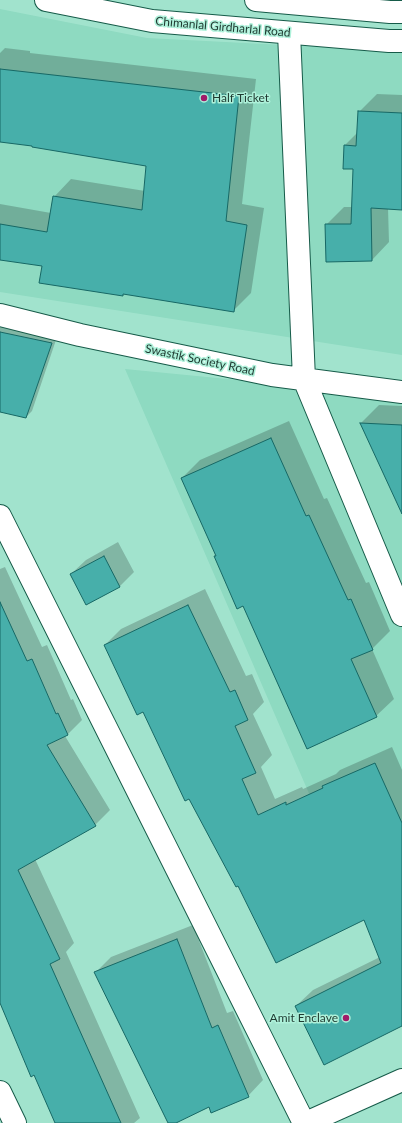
<!DOCTYPE html>
<style>
body{margin:0}
canvas{display:block;background:#a1e3cd}
</style>
<canvas width="402" height="1123"></canvas>
<script>
const ctx = document.querySelector('canvas').getContext('2d');
ctx.lineJoin = 'round';
function fillPath(path, color) {
  ctx.fillStyle = color;
  ctx.fill(path, 'evenodd');
}
function toPath(rows) {
  const path = new Path2D();
  for (const r of rows) {
    path.moveTo(r[0], r[1]);
    for (let i = 2; i < r.length; i += 2) path.lineTo(r[i], r[i + 1]);
  }
  return path;
}
function trace(path, color, width, dash) {
  ctx.strokeStyle = color;
  ctx.lineWidth = width;
  ctx.lineCap = dash ? 'butt' : 'round';
  ctx.setLineDash(dash || []);
  ctx.stroke(path);
}
function label(font, color, halo, rows, align = 'center') {
  ctx.font = font + ' Lato,sans-serif';
  ctx.lineWidth = 3;
  ctx.setLineDash([]);
  ctx.textBaseline = 'middle';
  ctx.strokeStyle = halo;
  ctx.fillStyle = color;
  for (const [text, x, y, turn = 0] of rows) {
    ctx.save();
    ctx.translate(x, y);
    ctx.rotate((+turn || 0) * Math.PI / 180);
    ctx.textAlign = isNaN(turn) ? turn : align;
    if (halo) ctx.strokeText(text, 0, 0);
    ctx.fillText(text, 0, 0);
    ctx.restore();
  }
}
const built = toPath([
 [0,9,147,38,402,51,402,355,0,292],
 [125,369,402,396,402,1008]
]);
const shadow = toPath([
 [5,48,30,51,30,53,256,79,242,204,264,208,251,293,234,310,124,293,122,295,43,266,0,258,0,204,51,213,54,197,71,179,145,191,148,165,33,145,0,140,0,53],
 [377,94,402,95,402,209,388,208,389,242,372,260,326,225,344,207,352,207,354,168,345,145,358,132,359,112],
 [0,325,57,337,32,411,26,417,0,411],
 [379,405,402,406,402,512,361,423],
 [289,421,324,499,327,498,366,583,369,582,390,631,372,649,394,699,376,716,244,605,217,555,182,478,200,460],
 [118,542,134,572,120,586,87,604,71,574,86,560],
 [5,567,42,647,47,645,71,700,73,699,82,720,68,734,65,736,110,810,95,825,35,859,74,943,66,952,140,1118,134,1123,57,1123,0,1000,0,569],
 [205,589,246,676,252,674,264,702,253,714,272,755,261,767,275,799,302,787,303,789,336,774,340,770,392,747,402,770,402,1025,296,1006,313,990,380,957,365,918,238,884,144,710,105,645,121,629],
 [193,925,227,1013,233,1011,263,1080,248,1096,209,1106,174,1123,169,1123,96,972,111,957]
]);
const building = toPath([
 [0,69,239,96,226,221,247,225,234,312,123,294,123,296,39,283,42,266,0,260,0,224,47,232,53,196,142,210,146,166,32,147,32,146,0,142,0,69],
 [358,111,402,113,402,210,371,208,372,261,326,262,325,224,351,224,353,169,343,169,344,145,356,146,358,111],
 [0,332,52,343,26,418,0,412,0,332],
 [360,423,402,425,402,514,360,423],
 [271,438,306,516,309,515,348,600,351,599,373,650,351,659,377,717,307,749,243,606,237,609,214,556,216,556,181,478,271,438],
 [104,556,120,587,86,605,70,574,104,556],
 [0,602,27,661,32,659,56,714,58,713,68,735,47,745,96,826,18,870,60,959,50,964,121,1123,55,1123,34,1075,31,1077,0,1003,0,602],
 [188,605,230,692,235,690,248,720,235,726,256,773,242,779,258,815,286,802,286,805,323,788,322,786,375,763,402,823,402,1026,324,1065,295,1006,381,963,364,920,276,963,238,886,236,887,189,799,185,801,143,712,137,715,104,645,188,605],
 [177,939,212,1028,218,1025,249,1097,211,1113,209,1107,176,1123,168,1123,94,972,177,939]
]);
const minor = toPath([
 [289,33,304,379,402,615],
 [0,315,80,335,272,375,402,392],
 [0,516,304,1123],
 [0,1092,15,1123],
 [306,1123,402,1080]
]);
const primary = toPath([
 [46,0,152,21,389,41,402,41],
 [256,0,390,12,402,12]
]);
const markers = [
 [204,98,4,"#a01b69"],
 [346,1018,4,"#a01b69"]
];
const streetNames = [
 ["Chimanlal Girdharlal Road",223,27,5],
 ["Swastik Society Road",200,360,12]
];
const poiNames = [
 ["Half Ticket",212,98],
 ["Amit Enclave",338,1018,"right"]
];
fillPath(built, '#8edac1');
fillPath(shadow, '#0003');
fillPath(building, '#47afaa');
trace(building, '#176865', 1);
trace(minor, '#165b49', 24);
trace(primary, '#165b49', 24);
trace(minor, '#fff', 22);
trace(primary, '#fff', 22);
for (const [x, y, r, color] of markers) {
  const dot = new Path2D();
  dot.arc(x, y, r, 0, 2 * Math.PI);
  ctx.fillStyle = color;
  ctx.fill(dot);
  trace(dot, '#aef1da', 1.5);
}
label('12px', '#1f3a31', '#aef1da', streetNames);
label('12px', '#1f3a31', '#aef1da', poiNames, 'left');
</script>
